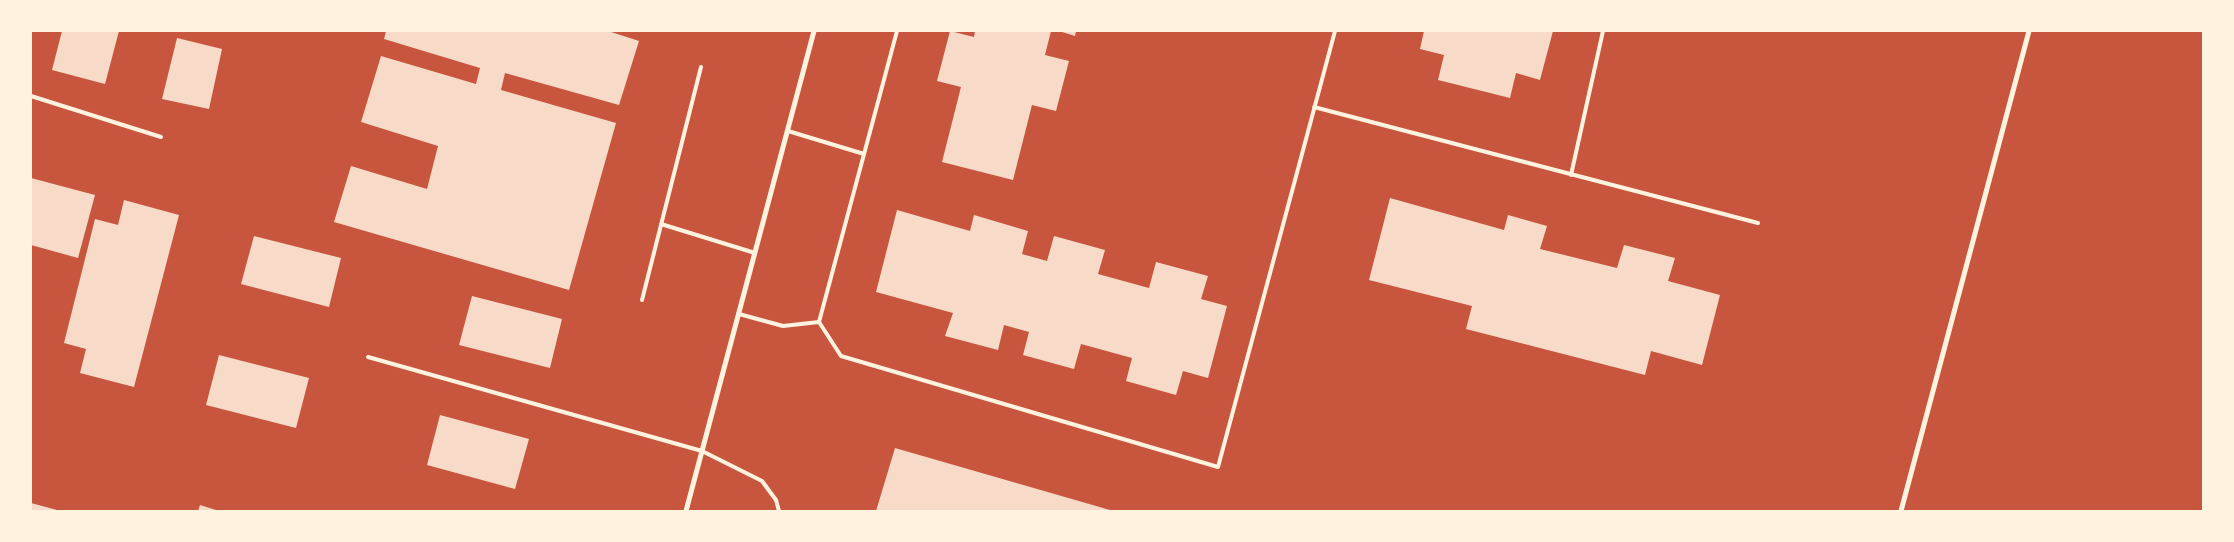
<!DOCTYPE html>
<style>
body{margin:0}
#map{position:relative;width:2234px;height:542px;overflow:hidden;background:#c8553d;font-family:Manrope,sans-serif}
canvas{display:block}
.frame{position:absolute;inset:0;border:32px solid #fff3e0;pointer-events:none}
</style>
<div id="map">
<canvas width="2234" height="542"></canvas>
<div class="frame"></div>
</div>
<script>
const ctx = document.querySelector('canvas').getContext('2d');
ctx.lineJoin = 'round';
function fillPath(path, color) {
  ctx.fillStyle = color;
  ctx.fill(path, 'evenodd');
}
function toPath(rows) {
  const path = new Path2D();
  for (const r of rows) {
    path.moveTo(r[0], r[1]);
    for (let i = 2; i < r.length; i += 2) path.lineTo(r[i], r[i + 1]);
  }
  return path;
}
function trace(path, color, width, dash) {
  ctx.strokeStyle = color;
  ctx.lineWidth = width;
  ctx.lineCap = dash ? 'butt' : 'round';
  ctx.setLineDash(dash || []);
  ctx.stroke(path);
}
const building = toPath([
 [62,31,119,31,105,84,52,70],
 [386,31,608,31,639,41,619,105,505,73,501,90,616,123,569,290,334,222,351,166,427,189,438,146,361,122,381,56,476,84,480,68,384,39],
 [950,31,974,37,975,31,1051,31,1045,55,1069,61,1056,111,1032,105,1013,180,942,162,961,87,937,81],
 [1059,31,1076,31,1075,36],
 [1424,31,1553,31,1540,80,1516,73,1510,98,1438,80,1444,55,1420,49],
 [177,38,222,49,209,109,162,99],
 [31,178,95,195,78,258,31,245],
 [1390,198,1504,230,1508,215,1547,226,1540,249,1617,268,1624,245,1675,258,1668,281,1720,295,1702,365,1651,351,1645,375,1466,329,1472,306,1369,280],
 [124,200,179,215,134,387,80,373,86,349,64,343,95,219,118,225],
 [897,210,970,231,974,215,1028,231,1022,254,1047,261,1054,236,1105,250,1098,274,1149,288,1156,262,1208,276,1201,299,1227,306,1208,378,1183,371,1176,395,1126,381,1132,358,1081,344,1074,369,1023,355,1029,332,1004,325,998,350,945,336,953,313,876,292],
 [254,236,341,258,329,307,241,284],
 [472,296,562,319,550,368,459,345],
 [219,355,309,378,296,428,206,405],
 [440,415,529,439,515,489,427,465],
 [895,448,1110,510,1110,511,876,511],
 [31,503,57,510,57,511,31,511],
 [200,505,216,510,216,511,198,511]
]);
const service = toPath([
 [897,31,819,322,841,356,1218,467,1335,31],
 [31,96,161,137],
 [1314,107,1758,223],
 [788,131,864,154],
 [1571,175,1603,31],
 [661,224,755,253],
 [642,300,701,67],
 [739,314,783,326,819,322],
 [368,357,702,451,762,481,776,500,779,511]
]);
const minor = toPath([
 [686,511,814,31],
 [1901,511,2029,31]
]);
fillPath(building, '#f7dbc8');
trace(service, '#fff3e0', 4);
trace(minor, '#fff3e0', 5);
</script>
